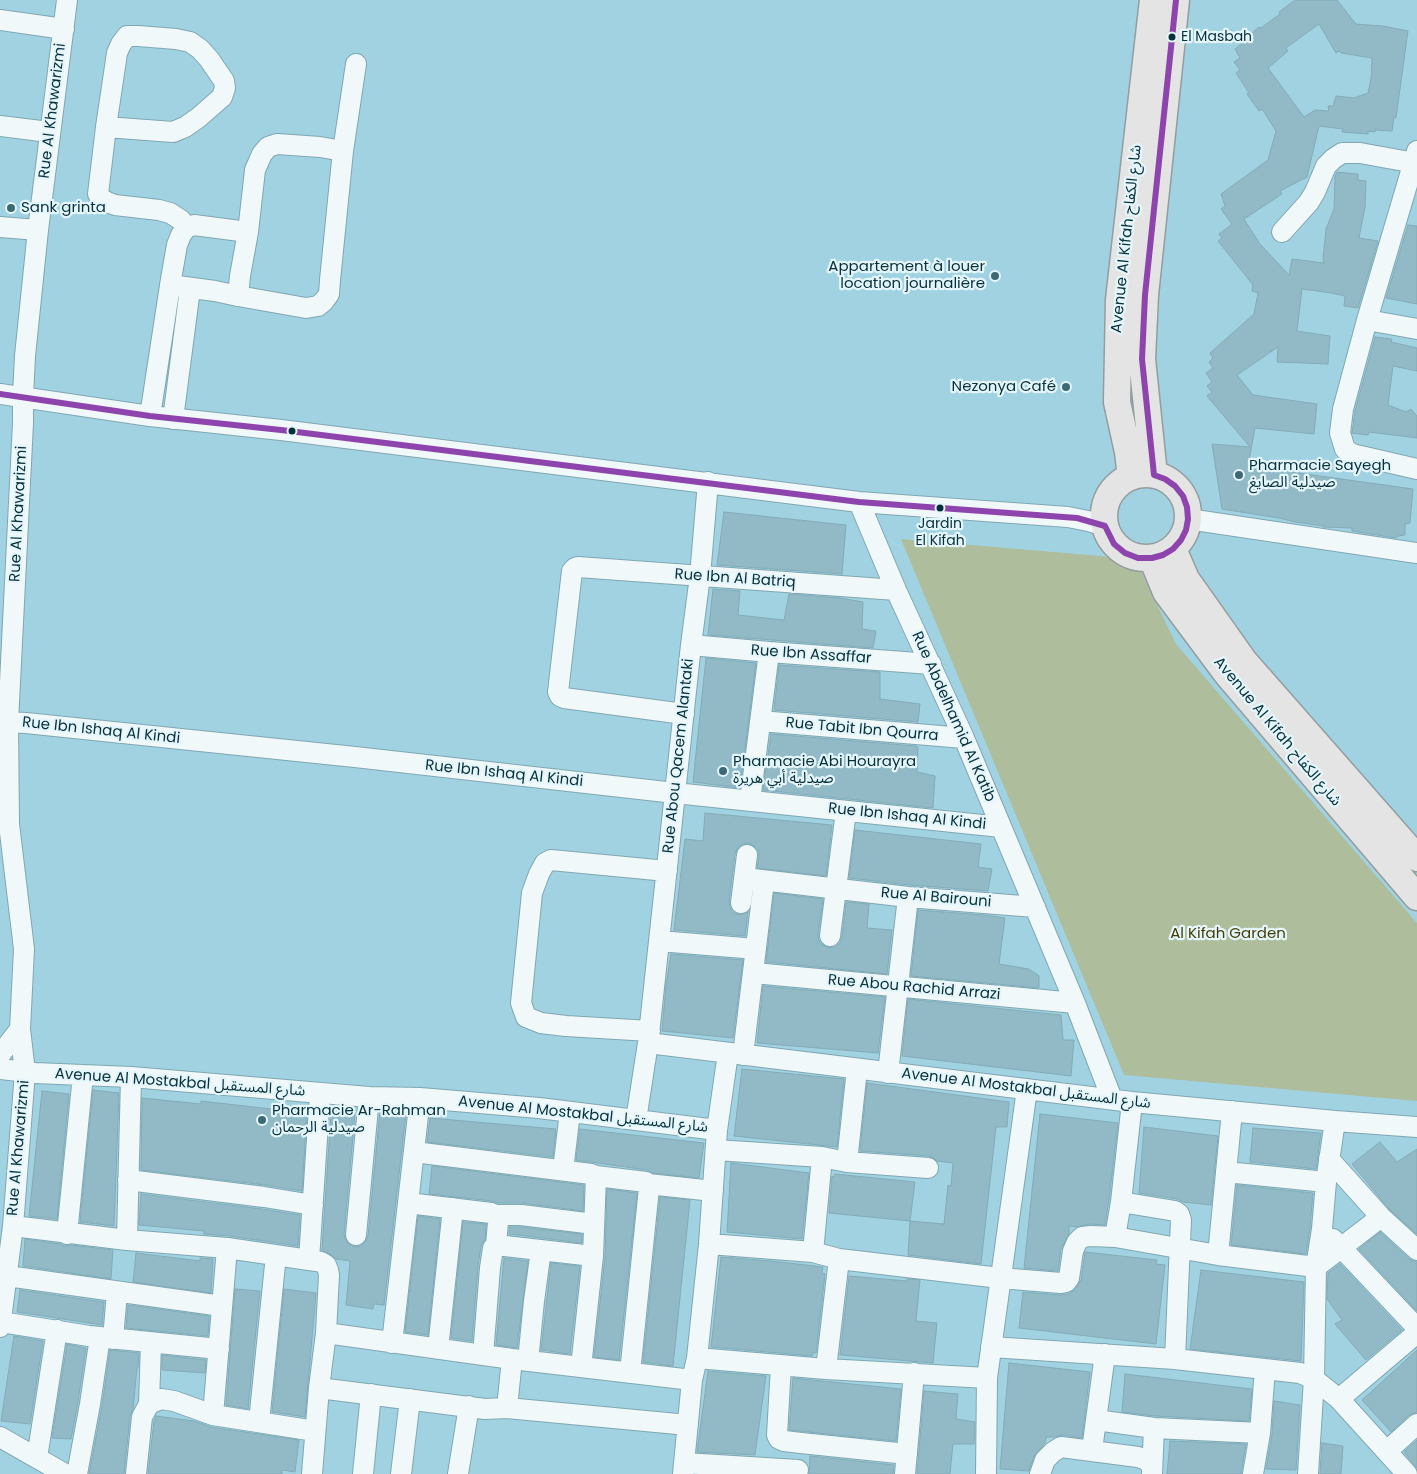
<!DOCTYPE html>
<meta charset="utf-8">
<style>
body{margin:0}
canvas{display:block;background:#a1d2e1}
</style>
<canvas width="1417" height="1474"></canvas>
<script>
const ctx = document.querySelector('canvas').getContext('2d');
ctx.lineJoin = 'round';
function fillPath(path, color) {
  ctx.fillStyle = color;
  ctx.fill(path, 'evenodd');
}
function toPath(rows) {
  const path = new Path2D();
  for (const r of rows) {
    if (r.length === 3) {
      path.moveTo(r[0] + r[2], r[1]);
      path.arc(r[0], r[1], r[2], 0, 2 * Math.PI);
      continue;
    }
    path.moveTo(r[0], r[1]);
    for (let i = 2; i < r.length; i += 2) path.lineTo(r[i], r[i + 1]);
  }
  return path;
}
function trace(path, color, width, dash) {
  ctx.strokeStyle = color;
  ctx.lineWidth = width;
  ctx.lineCap = dash ? 'butt' : 'round';
  ctx.setLineDash(dash || []);
  ctx.stroke(path);
}
function label(font, color, halo, rows, align = 'center') {
  ctx.font = font + ' Poppins,"Noto Sans Arabic",sans-serif';
  ctx.lineWidth = 4.5;
  ctx.setLineDash([]);
  ctx.textBaseline = 'middle';
  ctx.strokeStyle = halo;
  ctx.fillStyle = color;
  for (const [text, x, y, turn = 0] of rows) {
    ctx.save();
    ctx.translate(x, y);
    ctx.rotate((+turn || 0) * Math.PI / 180);
    ctx.textAlign = isNaN(turn) ? turn : align;
    if (halo) ctx.strokeText(text, 0, 0);
    ctx.fillText(text, 0, 0);
    ctx.restore();
  }
}
const green = toPath([
 [901,539,1135,559,1176,644,1417,923,1417,1101,1124,1075]
]);
const building = toPath([
 [1295,0,1337,0,1356,24,1383,26,1408,31,1396,118,1394,117,1392,131,1375,130,1375,132,1368,131,1368,134,1342,132,1343,129,1319,126,1307,177,1280,191,1282,194,1244,219,1260,244,1289,275,1292,259,1324,263,1323,259,1326,229,1334,209,1335,176,1337,172,1358,174,1358,180,1366,181,1365,207,1359,238,1378,241,1358,308,1344,306,1345,296,1331,293,1302,289,1297,331,1330,336,1328,364,1277,362,1278,347,1237,375,1253,395,1317,404,1314,434,1255,428,1248,466,1413,489,1410,523,1405,524,1405,535,1398,536,1396,538,1352,531,1352,528,1323,527,1323,526,1295,522,1279,518,1222,509,1212,444,1250,447,1207,396,1212,392,1207,386,1212,382,1206,373,1213,368,1209,362,1213,358,1210,353,1254,314,1258,293,1252,291,1253,285,1218,241,1222,238,1219,234,1232,224,1221,209,1225,206,1221,194,1268,160,1276,131,1262,109,1259,111,1247,94,1249,93,1236,73,1240,70,1234,62,1240,58,1235,49,1242,43,1239,39,1250,31,1252,33,1259,27,1261,28,1280,14,1279,12,1295,0],
 [1319,24,1336,53,1339,51,1341,53,1372,58,1371,79,1368,93,1354,98,1336,96,1333,106,1328,106,1329,111,1315,110,1304,117,1268,68,1288,51,1286,48,1319,24],
 [1408,225,1417,226,1417,304,1386,298,1408,225],
 [1375,337,1392,339,1391,342,1417,348,1417,371,1393,366,1388,405,1406,412,1411,409,1417,416,1417,438,1369,432,1368,435,1352,433,1355,411,1375,337],
 [724,512,846,525,842,574,717,565,724,512],
 [713,589,740,591,738,615,784,620,789,594,840,598,863,602,862,629,876,631,873,648,708,635,713,589],
 [706,658,756,663,740,788,693,782,706,658],
 [779,665,880,672,880,699,920,704,918,722,774,710,779,665],
 [771,734,915,746,918,747,917,772,935,776,933,808,763,790,771,734],
 [705,813,832,825,826,876,757,868,759,856,758,850,755,846,749,843,743,844,738,847,735,854,729,902,730,908,734,913,740,915,748,912,745,936,674,930,685,839,703,841,705,813],
 [855,830,981,844,978,867,992,869,988,891,909,885,849,878,855,830],
 [774,893,823,899,818,935,819,941,822,945,829,948,835,947,840,943,842,938,846,902,869,904,867,928,892,930,887,974,766,962,774,893],
 [918,910,984,915,1005,918,999,964,1029,969,1039,976,1039,988,911,976,918,910],
 [671,954,743,960,733,1038,662,1031,666,986,671,954],
 [763,986,885,997,878,1053,757,1043,763,986],
 [908,999,1061,1015,1063,1040,1074,1040,1071,1076,902,1056,908,999],
 [742,1069,844,1079,837,1147,734,1136,742,1069],
 [867,1083,1009,1102,1007,1127,996,1127,981,1264,908,1255,910,1221,944,1224,948,1185,951,1186,953,1163,937,1161,934,1158,929,1156,860,1151,867,1083],
 [93,1090,119,1093,114,1226,80,1222,93,1090],
 [42,1091,69,1094,57,1219,29,1216,42,1091],
 [142,1098,201,1104,201,1101,307,1113,302,1191,265,1185,141,1170,142,1098],
 [380,1111,406,1114,384,1305,374,1304,373,1309,346,1305,350,1261,336,1259,332,1255,322,1250,331,1112,355,1114,344,1234,345,1239,349,1244,355,1247,361,1246,365,1242,368,1236,380,1111],
 [1040,1114,1118,1123,1109,1200,1105,1225,1090,1224,1077,1227,1069,1226,1069,1234,1061,1249,1058,1271,1024,1268,1040,1114],
 [430,1118,556,1129,553,1157,427,1142,430,1118],
 [1144,1127,1218,1136,1211,1205,1183,1202,1177,1199,1139,1193,1144,1127],
 [1253,1128,1321,1133,1316,1169,1250,1162,1253,1128],
 [580,1129,704,1143,699,1178,652,1173,647,1170,576,1160,580,1129],
 [1380,1142,1397,1162,1417,1149,1417,1234,1389,1209,1352,1164,1380,1142],
 [731,1163,809,1173,802,1239,727,1232,731,1163],
 [432,1166,584,1185,583,1211,522,1203,498,1203,492,1201,429,1194,432,1166],
 [835,1174,915,1182,910,1221,829,1213,832,1176,834,1177,835,1174],
 [1237,1185,1313,1193,1310,1228,1306,1254,1231,1245,1237,1185],
 [607,1189,637,1193,619,1360,594,1357,605,1257,607,1189],
 [141,1194,262,1209,300,1215,298,1246,229,1236,204,1234,204,1231,139,1225,141,1194],
 [660,1197,690,1200,673,1366,643,1362,660,1197],
 [418,1216,440,1219,428,1335,405,1332,418,1216],
 [463,1222,486,1224,485,1240,481,1246,478,1266,472,1341,451,1338,463,1222],
 [510,1227,520,1227,582,1234,582,1243,509,1234,510,1227],
 [1380,1232,1409,1259,1417,1262,1417,1311,1359,1249,1380,1232],
 [25,1239,60,1244,65,1246,71,1245,113,1250,111,1279,23,1266,25,1239],
 [1085,1252,1157,1260,1156,1264,1165,1265,1156,1344,1019,1328,1023,1292,1060,1295,1068,1294,1075,1290,1081,1280,1085,1252],
 [136,1253,200,1261,200,1258,213,1259,211,1293,133,1282,136,1253],
 [721,1257,771,1261,823,1267,822,1273,825,1274,816,1353,813,1353,812,1356,711,1347,721,1257],
 [504,1258,528,1261,517,1348,496,1345,504,1258],
 [551,1263,580,1266,570,1354,541,1350,551,1263],
 [1340,1264,1402,1330,1366,1360,1335,1324,1342,1320,1327,1299,1328,1273,1340,1264],
 [1201,1270,1304,1282,1301,1361,1190,1349,1201,1270],
 [849,1276,907,1281,907,1279,920,1280,916,1321,937,1323,933,1363,840,1355,849,1276],
 [235,1289,260,1291,248,1409,226,1405,235,1289],
 [284,1289,316,1293,305,1417,272,1412,284,1289],
 [20,1290,104,1302,102,1325,17,1312,20,1290],
 [128,1305,209,1316,208,1336,126,1328,128,1305],
 [14,1336,43,1341,30,1424,1,1421,14,1336],
 [67,1344,86,1348,78,1402,71,1439,52,1438,67,1344],
 [110,1350,139,1353,138,1368,137,1368,133,1409,130,1416,124,1474,89,1474,102,1406,110,1350],
 [1417,1350,1417,1412,1409,1415,1391,1432,1362,1400,1417,1350],
 [162,1355,206,1360,205,1373,162,1370,162,1355],
 [1009,1363,1090,1372,1082,1438,1063,1435,1054,1437,1046,1437,1045,1443,1034,1456,1029,1471,1000,1469,1009,1363],
 [708,1371,766,1376,755,1455,697,1452,708,1371],
 [1125,1374,1252,1389,1249,1421,1155,1416,1122,1412,1125,1374],
 [793,1378,901,1389,896,1441,789,1430,793,1378],
 [924,1391,958,1394,956,1419,975,1422,974,1444,953,1444,950,1474,917,1474,924,1391],
 [1274,1401,1300,1405,1296,1470,1266,1469,1272,1434,1274,1401],
 [156,1416,194,1421,211,1427,299,1440,295,1472,282,1470,282,1474,148,1474,154,1421,156,1416],
 [1417,1440,1417,1468,1404,1452,1417,1440],
 [1170,1441,1246,1444,1241,1474,1167,1474,1170,1441],
 [1322,1443,1343,1446,1341,1474,1320,1474,1322,1443],
 [810,1456,894,1465,893,1474,809,1474,810,1456]
]);
const minor = toPath([
 [0,20,64,29],
 [0,126,49,132],
 [106,127,173,132,185,127,198,118,222,97,225,88,224,81,209,59,200,49,190,42,176,39,138,36,127,36,121,44,117,53,106,127,98,194,102,199,107,202,115,205,159,210,170,213,181,220,186,228],
 [343,151,356,64],
 [1417,151,1367,320,1343,409,1340,433,1345,449,1352,454,1417,469],
 [0,227,38,230],
 [1282,232,1309,202,1315,192,1326,166,1333,159,1342,153,1360,153,1415,163],
 [238,296,306,308,318,306,324,301,329,294,330,280,343,151,320,147,277,144,268,147,262,154,255,170,248,232],
 [1367,320,1417,329],
 [0,394,150,416,281,430,859,502,1068,517,1088,521,1105,526],
 [150,416,171,279,177,245,181,235,186,228,194,225,248,232,240,276,238,296,215,291,170,285],
 [173,419,190,289],
 [859,502,896,590,964,738,1075,1003,1112,1099],
 [1188,519,1417,553],
 [691,645,769,652,931,664],
 [684,714,564,698,560,696,558,692,572,571,575,568,578,567,896,590],
 [760,721,964,738],
 [8,722,26,723,355,757,675,793,1001,827],
 [750,801,769,652],
 [744,878,908,897,1035,907],
 [741,903,747,855],
 [830,936,846,811],
 [659,941,756,949],
 [754,973,1075,1003],
 [650,1031,566,1026,541,1023,526,1017,521,1003,532,893,539,874,545,863,551,860,667,871],
 [648,1043,1132,1102,1335,1121,1417,1127],
 [0,1055,20,1029],
 [743,1055,764,881],
 [0,1069,35,1073,131,1077,369,1097,420,1098,539,1108,717,1130],
 [888,1073,908,897],
 [636,1120,648,1043,691,645,700,576,708,482],
 [716,1150,822,1157,847,1162,928,1168],
 [414,1152,591,1174,596,1176,593,1256,581,1367],
 [1329,1159,1381,1217,1417,1250],
 [847,1162,857,1069],
 [563,1170,570,1112],
 [1226,1172,1326,1182],
 [596,1176,646,1182,648,1184,649,1188,630,1373],
 [128,1180,264,1197,313,1205],
 [648,1184,713,1191],
 [1121,1202,1175,1211,1179,1214,1181,1220,1175,1359],
 [408,1203,491,1213,496,1215,498,1222,496,1245,493,1248,490,1268,483,1355],
 [496,1215,521,1215,594,1224],
 [13,1226,127,1240,227,1248,316,1261,321,1262,326,1265,328,1270,329,1275,326,1333,319,1388,312,1474],
 [67,1234,83,1075],
 [356,1235,369,1097],
 [1115,1237,1121,1202,1132,1102],
 [1333,1239,1417,1328],
 [127,1240,131,1077],
 [709,1244,813,1252,839,1259,1000,1278,1061,1283,1066,1282,1069,1278,1073,1251,1077,1242,1082,1237,1091,1236,1115,1237,1218,1255,1316,1267,1381,1217],
 [496,1245,593,1256],
 [813,1252,822,1157],
 [1218,1255,1232,1111],
 [309,1260,320,1093],
 [7,1276,222,1306],
 [1,1322,89,1336,219,1349],
 [0,1327,13,1226,25,1072,20,1029,24,949,9,824,8,722,23,423,23,396,25,356,38,230,67,0],
 [326,1333,512,1359,692,1380],
 [113,1339,117,1292],
 [392,1343,420,1098],
 [991,1347,1175,1359,1300,1373,1314,1379,1339,1399,1407,1474],
 [438,1349,453,1208],
 [697,1358,826,1369,987,1378],
 [528,1361,534,1301,541,1250],
 [781,1365,777,1435,779,1439,784,1441,801,1443,907,1454],
 [826,1369,839,1259],
 [319,1388,485,1409,507,1408,688,1425],
 [1339,1399,1417,1333],
 [149,1404,151,1343],
 [507,1408,512,1359],
 [213,1415,227,1248],
 [1096,1420,1154,1428,1260,1433],
 [259,1422,276,1255],
 [0,1437,65,1474],
 [1092,1450,1105,1354],
 [1387,1451,1417,1424],
 [37,1458,57,1330],
 [684,1463,798,1470],
 [77,1474,90,1404,100,1337],
 [136,1474,142,1417,149,1404,161,1399,174,1401,213,1415,315,1431],
 [363,1474,371,1394],
 [401,1474,410,1399],
 [458,1474,469,1406],
 [683,1474,692,1380,697,1358,709,1244,717,1130,728,1053],
 [905,1474,914,1373],
 [986,1474,987,1378,1027,1089],
 [1040,1474,1045,1460,1053,1452,1061,1447,1138,1457,1146,1460,1152,1465],
 [1152,1474,1154,1428],
 [1253,1474,1260,1433,1265,1369],
 [1308,1474,1314,1379,1316,1267,1322,1229,1326,1182,1335,1121]
]);
const major = toPath([
 [1146,516,42],
 [1154,475,1142,359,1145,295,1176,0],
 [1131,477,1128,452,1117,402,1119,300,1153,0],
 [1173,549,1186,579,1244,661,1417,858],
 [1152,558,1166,592,1227,674,1417,897]
]);
const bus1 = toPath([
 [0,394,150,416,281,430,859,502,1077,518,1105,526,1114,544,1125,553,1138,558,1152,558,1163,555,1173,549,1181,540,1186,530,1188,519,1187,507,1183,496,1175,486,1165,479,1154,475,1142,359,1145,295,1176,0]
]);
const markers = [
 [1172,37,4.5,"#07303b"],
 [11,208,5,"#3d6975"],
 [995,276,5,"#3d6975"],
 [1066,387,5,"#3d6975"],
 [292,431,4.5,"#07303b"],
 [1239,475,5,"#3d6975"],
 [940,508,4.5,"#07303b"],
 [723,771,5,"#3d6975"],
 [262,1120,5,"#3d6975"]
];
const busNames = [
 ["El Masbah",1181,37],
 ["Jardin",940,524,"center"],
 ["El Kifah",940,541,"center"]
];
const streetNames = [
 ["Rue Al Khawarizmi",53,111,-83],
 ["Avenue Al Kifah شارع الكفاح",1127,239,-84],
 ["Rue Al Khawarizmi",19,514,-87],
 ["Rue Ibn Al Batriq",735,579,4],
 ["Rue Ibn Assaffar",811,655,4],
 ["Rue Abdelhamid Al Katib",953,717,66],
 ["Rue Tabit Ibn Qourra",862,730,5],
 ["Rue Ibn Ishaq Al Kindi",101,731,6],
 ["Avenue Al Kifah شارع الكفاح",1277,732,50],
 ["Rue Abou Qacem Alantaki",679,756,-84],
 ["Rue Ibn Ishaq Al Kindi",504,774,6],
 ["Rue Ibn Ishaq Al Kindi",907,817,6],
 ["Rue Al Bairouni",936,898,5],
 ["Rue Abou Rachid Arrazi",914,988,5],
 ["Avenue Al Mostakbal شارع المستقبل",180,1083,4],
 ["Avenue Al Mostakbal شارع المستقبل",1026,1089,7],
 ["Avenue Al Mostakbal شارع المستقبل",583,1115,6],
 ["Rue Al Khawarizmi",19,1148,-85]
];
const poiNames = [
 ["Sank grinta",21,208],
 ["Appartement à louer",985,267,"right"],
 ["location journalière",985,284,"right"],
 ["Nezonya Café",1056,387,"right"],
 ["Pharmacie Sayegh",1249,466],
 ["صيدلية الصايغ",1249,483],
 ["Pharmacie Abi Hourayra",733,762],
 ["صيدلية أبي هريرة",733,779],
 ["Pharmacie Ar-Rahman",272,1111],
 ["صيدلية الرحمان",272,1128]
];
const parkNames = [
 ["Al Kifah Garden",1228,934]
];
fillPath(green, '#aebd9b');
fillPath(building, '#92bac6');
trace(building, '#83abb7', 1);
trace(minor, '#7fa7b2', 22);
trace(major, '#939da0', 29);
trace(minor, '#f1f8fa', 20);
trace(major, '#e5e4e4', 26);
trace(bus1, '#8e44ad', 6);
for (const [x, y, r, color] of markers) {
  const dot = new Path2D();
  dot.arc(x, y, r, 0, 2 * Math.PI);
  ctx.fillStyle = color;
  ctx.fill(dot);
  trace(dot, '#e5f6fb', 2);
}
label('14px', '#07303b', '#e5f6fb', busNames, 'left');
label('15px', '#07303b', '#e5f6fb', streetNames);
label('15px', '#07303b', '#e5f6fb', poiNames, 'left');
label('15px', '#443c07', '#e5f6fb', parkNames);
</script>
